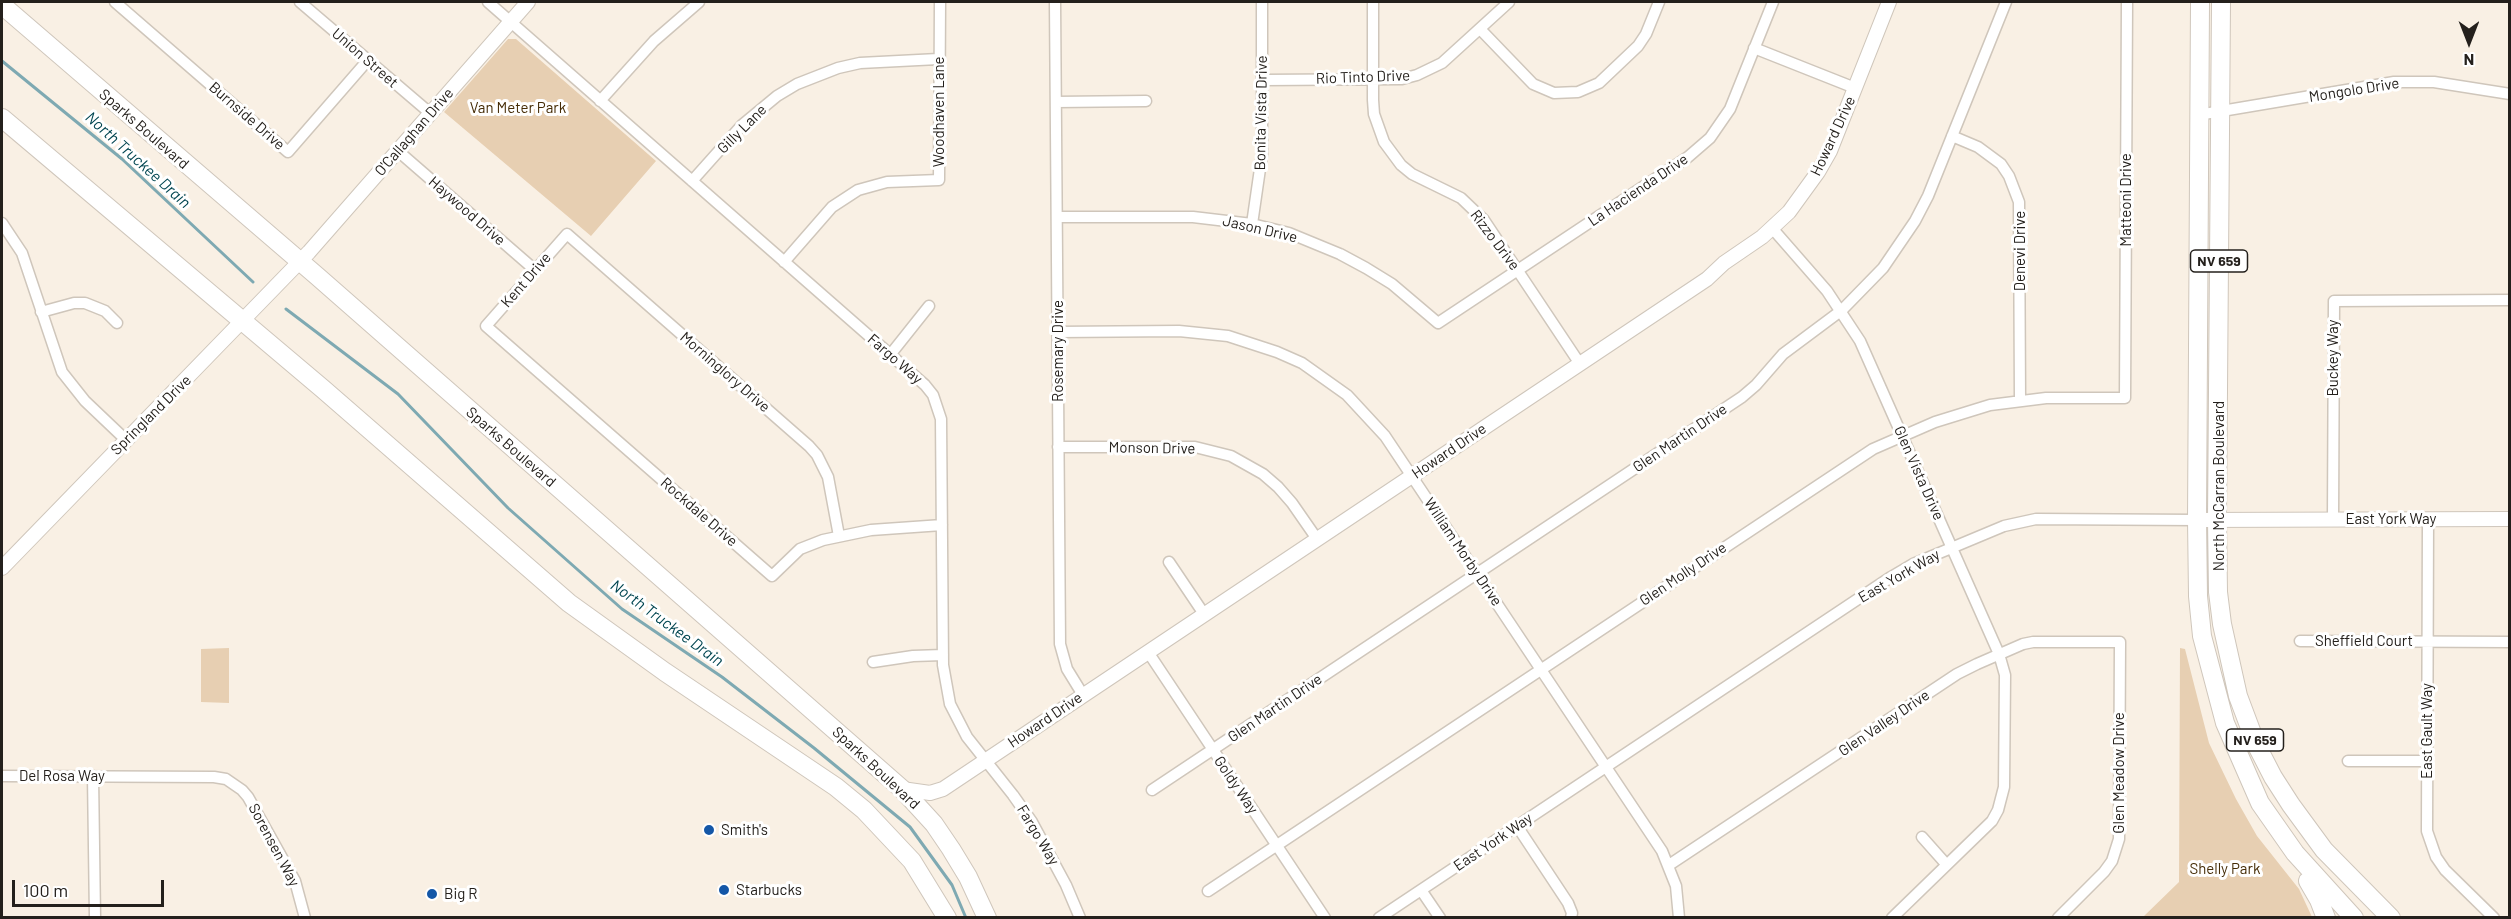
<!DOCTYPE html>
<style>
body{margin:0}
#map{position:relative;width:2511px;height:919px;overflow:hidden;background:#f9f0e4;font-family:Barlow,sans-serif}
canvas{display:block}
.frame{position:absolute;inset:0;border:3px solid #24201c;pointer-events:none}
.north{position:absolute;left:2439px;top:12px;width:60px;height:60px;-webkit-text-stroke:4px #fff;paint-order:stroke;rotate:180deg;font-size:16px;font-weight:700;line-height:24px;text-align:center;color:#24201c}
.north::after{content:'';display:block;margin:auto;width:21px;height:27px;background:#24201c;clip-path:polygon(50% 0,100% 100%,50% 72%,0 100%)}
.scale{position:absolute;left:12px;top:880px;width:152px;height:27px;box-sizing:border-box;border:3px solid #24201c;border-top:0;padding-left:8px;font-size:18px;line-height:21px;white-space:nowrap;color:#24201c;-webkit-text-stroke:4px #fff;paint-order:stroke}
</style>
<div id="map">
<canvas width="2511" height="919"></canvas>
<div class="frame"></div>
<div class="north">N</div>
<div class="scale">100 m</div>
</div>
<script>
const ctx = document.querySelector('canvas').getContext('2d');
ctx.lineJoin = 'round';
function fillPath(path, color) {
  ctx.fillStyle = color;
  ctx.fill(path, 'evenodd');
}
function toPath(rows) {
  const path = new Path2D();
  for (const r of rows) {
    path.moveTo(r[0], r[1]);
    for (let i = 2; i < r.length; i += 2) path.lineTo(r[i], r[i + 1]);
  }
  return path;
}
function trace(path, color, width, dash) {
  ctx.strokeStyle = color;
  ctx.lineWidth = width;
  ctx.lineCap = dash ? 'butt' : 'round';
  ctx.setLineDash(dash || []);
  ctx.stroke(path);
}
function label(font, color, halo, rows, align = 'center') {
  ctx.font = font + ' Barlow,sans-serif';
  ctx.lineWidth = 6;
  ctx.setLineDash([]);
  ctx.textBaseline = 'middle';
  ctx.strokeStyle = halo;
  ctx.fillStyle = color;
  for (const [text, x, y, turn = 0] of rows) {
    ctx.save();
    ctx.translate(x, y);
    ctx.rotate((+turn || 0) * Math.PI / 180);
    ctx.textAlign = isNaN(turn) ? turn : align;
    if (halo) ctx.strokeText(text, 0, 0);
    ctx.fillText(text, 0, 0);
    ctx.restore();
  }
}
const green = toPath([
 [508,39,516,39,656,161,591,236,444,112],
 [229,648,229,703,201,702,201,649],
 [2180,648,2185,649,2209,743,2236,799,2257,836,2299,889,2312,917,2143,917,2179,882]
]);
const stream = toPath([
 [2,61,122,159,253,282],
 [286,309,398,394,508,508,622,609,722,677,814,748,910,827,952,885,966,918]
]);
const minor = toPath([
 [115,2,288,152,368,60],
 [300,2,430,113],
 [488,2,925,385,933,395,941,419,943,665,950,704,967,737,1013,795,1032,822,1066,885,1080,918],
 [1055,2,1060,644,1067,669,1083,695],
 [1373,2,1373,100,1374,114,1384,142,1401,165,1412,174,1461,198,1484,220,1580,364],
 [1480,29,1533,84,1554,93,1578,92,1599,83,1638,46,1646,34,1659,2],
 [1754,48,1855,88],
 [1263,80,1402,79,1417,75,1442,63,1509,2],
 [600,101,654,41,699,2],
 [1056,102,1146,101],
 [2198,115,2394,82,2434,82,2510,94],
 [1952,136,1978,147,2001,164,2009,176,2019,202,2020,400],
 [398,151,535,270],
 [692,181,742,125,777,96,797,84,838,68,860,63,938,59],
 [1057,217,1193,217,1252,224,1289,233,1340,254,1366,268,1392,284,1438,323,1688,157,1710,138,1730,109,1773,2],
 [2,223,22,253,62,372,85,401,126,440],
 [1252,224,1262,155,1262,2],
 [1772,228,1827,291,1860,341,1999,654,2005,675,2004,787,1998,810,1992,821,1892,918],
 [784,262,832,207,858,190,887,182,939,180,940,2],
 [41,312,74,303,85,303,105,311,117,323],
 [1057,332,1179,331,1228,336,1277,352,1302,363,1347,395,1385,436,1662,851,1676,886,1679,918],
 [890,355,929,306],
 [1058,447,1195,447,1231,456,1263,474,1278,487,1292,503,1317,539],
 [2333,519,2334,301,2510,300],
 [2428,519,2427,831,2436,857,2445,870,2494,918],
 [839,536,828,477,817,455,809,446,567,234,486,326,772,576,800,549,823,540,871,530,942,525],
 [1169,562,1204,614],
 [2300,641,2510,642],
 [1148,652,1325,918],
 [873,662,913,656,943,655],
 [2348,761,2427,761],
 [2,776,214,777,226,779,242,790,248,797,295,881,305,918],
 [93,776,95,918],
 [1152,790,1742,397,1756,385,1783,354,1842,310,1883,268,1915,221,1928,196,2006,2],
 [1517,826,1568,903,1572,913,1571,918],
 [1922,837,1946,864],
 [1669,865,1957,674,1977,664,2023,644,2033,642,2120,642,2119,839,2112,861,2104,872,2058,918],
 [1421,890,1440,918],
 [1208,891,1873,449,1935,422,1990,405,2046,398,2125,398,2127,2],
 [1379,918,1891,577,1913,564,2004,526,2036,519,2197,520]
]);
const tertiary = toPath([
 [2197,520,2510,519],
 [2,568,309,252,528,2],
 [902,789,930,793,943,789,1707,279,1724,263,1762,237,1789,212,1818,172,1830,151,1889,2]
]);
const primary = toPath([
 [2200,2,2197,520,2198,596,2202,636,2225,723,2260,803,2295,853,2354,918],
 [2221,2,2217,520,2218,592,2222,624,2238,696,2256,744,2273,777,2291,805,2324,850,2391,918],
 [2,5,317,276,902,789,934,824,951,849,968,877,987,918],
 [2,118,323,389,569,603,665,672,836,787,864,810,912,861,947,918],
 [2308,881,2319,900,2326,918]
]);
const markers = [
 [709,830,6,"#1457a7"],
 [724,890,6,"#1457a7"],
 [432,894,6,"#1457a7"]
];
const shields = [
 [2219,261,57],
 [2255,740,57]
];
const shieldNames = [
 ["NV 659",2219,261],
 ["NV 659",2255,740]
];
const streetNames = [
 ["Union Street",365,58,41],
 ["Rio Tinto Drive",1363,77,-2],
 ["Mongolo Drive",2354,90,-9],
 ["Woodhaven Lane",939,112,-90],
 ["Bonita Vista Drive",1261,113,-89],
 ["Burnside Drive",247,116,41],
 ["Sparks Boulevard",144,129,41],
 ["Gilly Lane",742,129,-45],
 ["O'Callaghan Drive",414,132,-49],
 ["Howard Drive",1833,136,-65],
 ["La Hacienda Drive",1638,190,-34],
 ["Matteoni Drive",2126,200,-90],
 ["Haywood Drive",467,211,41],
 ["Jason Drive",1260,229,13],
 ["Rizzo Drive",1495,240,53],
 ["Denevi Drive",2020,251,-90],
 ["Kent Drive",526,280,-49],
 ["Rosemary Drive",1058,351,-90],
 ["Buckey Way",2333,358,-90],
 ["Fargo Way",895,359,41],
 ["Morninglory Drive",725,372,41],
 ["Springland Drive",151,415,-45],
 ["Glen Martin Drive",1680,438,-34],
 ["Sparks Boulevard",511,447,41],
 ["Monson Drive",1152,448,1],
 ["Howard Drive",1449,451,-34],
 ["Glen Vista Drive",1919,473,66],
 ["North McCarran Boulevard",2219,486,-90],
 ["Rockdale Drive",699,512,41],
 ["East York Way",2391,519],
 ["William Morby Drive",1463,552,56],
 ["Glen Molly Drive",1683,574,-34],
 ["East York Way",1899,576,-30],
 ["Sheffield Court",2364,641],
 ["Glen Martin Drive",1275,708,-34],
 ["Howard Drive",1045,720,-34],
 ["Glen Valley Drive",1884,723,-34],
 ["East Gault Way",2427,731,-90],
 ["Sparks Boulevard",876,768,43],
 ["Glen Meadow Drive",2119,773,-90],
 ["Del Rosa Way",62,776],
 ["Goldy Way",1236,785,56],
 ["Fargo Way",1038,835,59],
 ["East York Way",1493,842,-34],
 ["Sorensen Way",274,845,62]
];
const parkNames = [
 ["Van Meter Park",518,108],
 ["Shelly Park",2225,869]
];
const poiNames = [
 ["Smith's",721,830],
 ["Starbucks",736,890],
 ["Big R",444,894]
];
const waterNames = [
 ["North Truckee Drain",138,160,42],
 ["North Truckee Drain",667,623,36]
];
fillPath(green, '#e7cfb2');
trace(stream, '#7ea9b2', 3);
trace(minor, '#cfc6bb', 13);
trace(tertiary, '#cfc6bb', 16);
trace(primary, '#cfc6bb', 20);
trace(minor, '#fff', 10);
trace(tertiary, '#fff', 14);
trace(primary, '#fff', 18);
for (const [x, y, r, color] of markers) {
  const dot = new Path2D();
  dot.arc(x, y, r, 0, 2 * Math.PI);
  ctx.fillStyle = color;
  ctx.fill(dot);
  trace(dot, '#fff', 2);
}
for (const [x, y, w] of shields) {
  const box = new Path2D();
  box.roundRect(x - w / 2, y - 11, w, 22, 4.5);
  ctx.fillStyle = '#fff';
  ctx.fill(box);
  trace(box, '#24201c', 1.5);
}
label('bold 14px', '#24201c', null, shieldNames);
label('15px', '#24201c', '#fff', streetNames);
label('15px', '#452c06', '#fff', parkNames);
label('15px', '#24201c', '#fff', poiNames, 'left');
label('italic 16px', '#004550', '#fff', waterNames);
</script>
